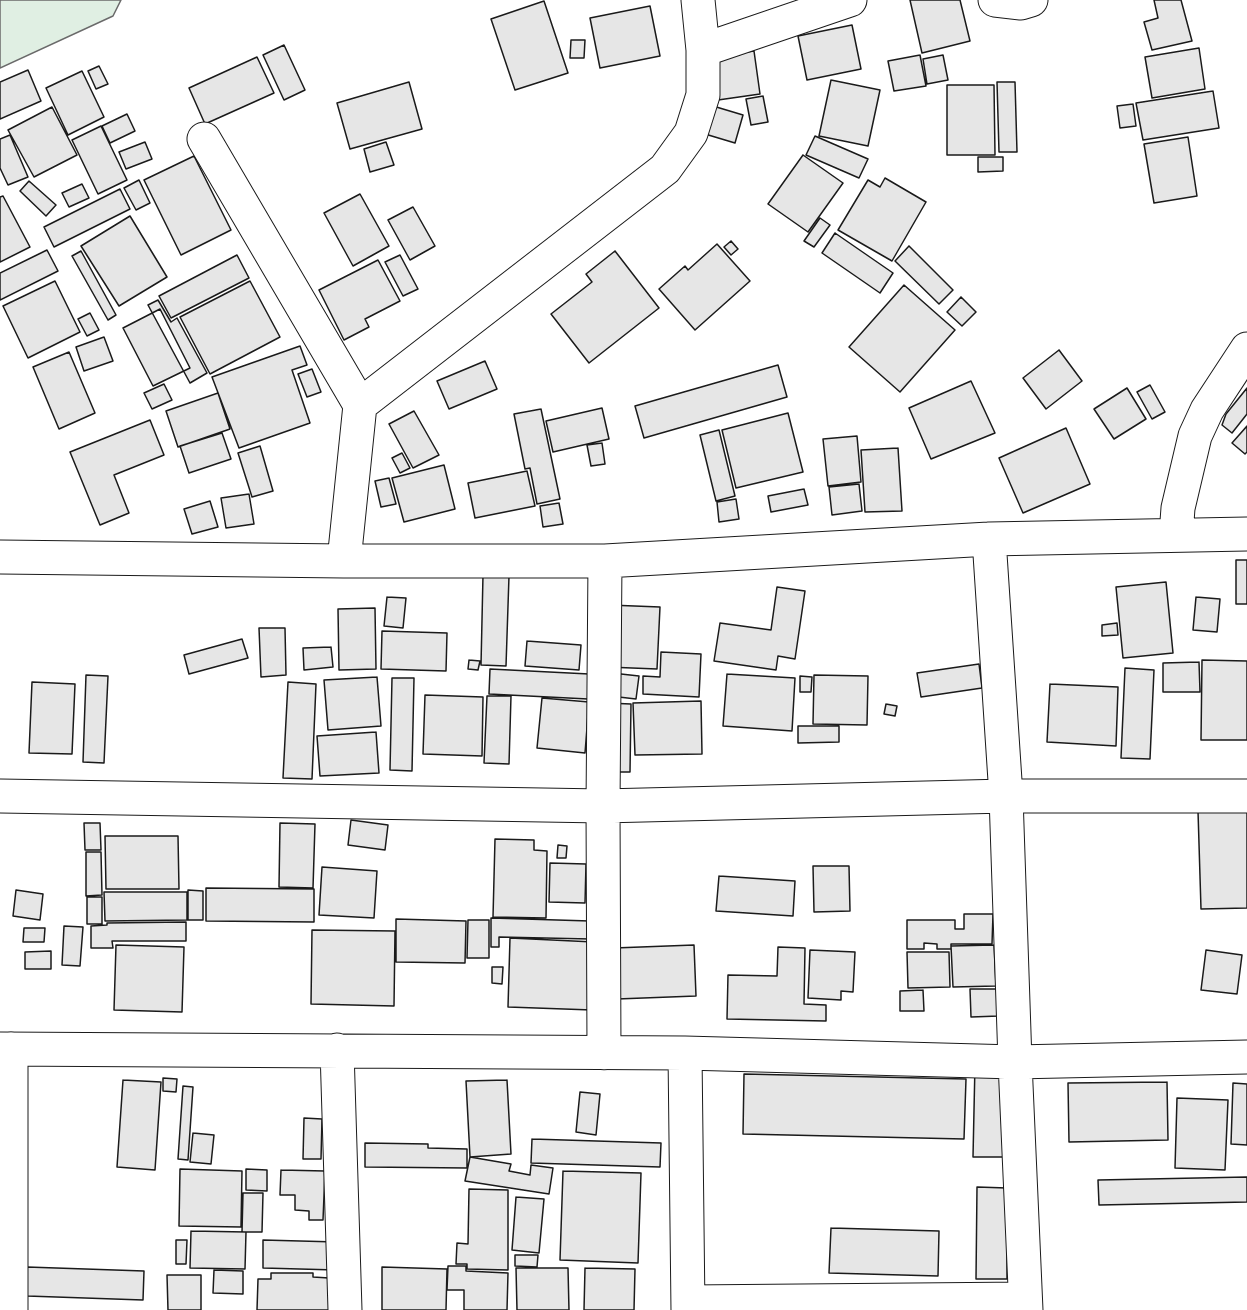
<!DOCTYPE html>
<style>
body{margin:0}
canvas{display:block;background:#fff}
</style>
<canvas width="1247" height="1310"></canvas>
<script>
const ctx = document.querySelector('canvas').getContext('2d');
ctx.lineJoin = 'round';
function fillPath(path, color) {
  ctx.fillStyle = color;
  ctx.fill(path, 'evenodd');
}
function toPath(rows) {
  const path = new Path2D();
  for (const r of rows) {
    path.moveTo(r[0], r[1]);
    for (let i = 2; i < r.length; i += 2) path.lineTo(r[i], r[i + 1]);
  }
  return path;
}
function trace(path, color, width, dash) {
  ctx.strokeStyle = color;
  ctx.lineWidth = width;
  ctx.lineCap = dash ? 'butt' : 'round';
  ctx.setLineDash(dash || []);
  ctx.stroke(path);
}
const green = toPath([
 [0,0,121,0,113,16,0,68,0,0]
]);
const building = toPath([
 [910,0,960,0,970,41,922,53,910,0],
 [1154,0,1181,0,1192,41,1152,50,1144,22,1158,18,1154,0],
 [544,1,568,73,515,90,491,19,544,1],
 [650,6,660,56,600,68,590,18,650,6],
 [852,25,861,69,807,80,798,36,852,25],
 [571,40,585,40,584,58,570,58,571,40],
 [284,45,305,90,284,100,263,55,284,45],
 [1199,48,1205,89,1152,98,1145,57,1199,48],
 [754,51,760,94,711,101,704,58,754,51],
 [920,55,926,86,894,91,888,61,920,55],
 [943,55,948,80,927,84,923,59,943,55],
 [257,57,274,93,205,124,189,88,257,57],
 [99,66,108,84,96,89,88,71,99,66],
 [28,70,41,101,0,119,0,82,28,70],
 [82,71,104,117,68,135,46,88,82,71],
 [831,80,880,90,868,146,819,136,831,80],
 [409,82,422,129,350,149,337,103,409,82],
 [997,82,1015,82,1017,152,999,152,997,82],
 [947,85,994,85,995,155,947,155,947,85],
 [1213,91,1219,128,1143,140,1136,103,1213,91],
 [763,96,768,122,751,125,746,99,763,96],
 [703,103,743,115,735,143,695,131,703,103],
 [1133,104,1136,126,1120,128,1117,106,1133,104],
 [52,107,77,155,34,177,8,130,52,107],
 [127,114,135,131,110,143,102,126,127,114],
 [101,126,127,180,98,194,72,140,101,126],
 [10,135,28,177,8,185,0,168,0,139,10,135],
 [815,136,868,159,859,178,806,155,815,136],
 [1188,137,1197,196,1154,203,1144,144,1188,137],
 [145,142,152,159,126,169,119,152,145,142],
 [386,142,394,165,370,172,364,149,386,142],
 [803,155,843,183,808,232,768,204,803,155],
 [194,156,231,230,181,255,144,180,194,156],
 [978,157,1003,157,1003,171,978,172,978,157],
 [885,178,926,202,892,261,838,230,868,180,880,187,885,178],
 [139,180,150,203,136,210,124,188,139,180],
 [29,181,56,205,46,216,20,191,29,181],
 [82,184,89,198,69,207,62,193,82,184],
 [120,189,130,209,54,247,44,227,120,189],
 [360,194,389,246,353,266,324,213,360,194],
 [3,196,30,247,0,262,0,197,3,196],
 [413,207,435,246,410,260,388,220,413,207],
 [130,216,167,277,119,306,81,246,130,216],
 [820,218,830,225,814,247,804,241,820,218],
 [835,233,893,273,880,293,822,253,835,233],
 [731,241,738,249,731,255,724,247,731,241],
 [717,244,750,281,695,330,659,289,685,266,688,270,717,244],
 [909,246,953,290,939,304,895,261,909,246],
 [47,250,58,271,0,300,0,273,47,250],
 [81,251,116,315,108,320,72,256,81,251],
 [615,251,659,308,589,363,551,314,592,282,586,274,615,251],
 [237,255,249,278,171,318,159,296,237,255],
 [400,255,418,289,403,296,385,262,400,255],
 [378,260,400,301,365,319,369,327,344,340,319,290,378,260],
 [55,281,80,332,28,358,3,306,55,281],
 [250,281,280,337,210,374,180,317,250,281],
 [904,285,955,330,900,392,849,347,904,285],
 [961,297,976,312,962,326,947,312,961,297],
 [158,300,171,322,177,318,207,373,190,383,148,305,158,300],
 [160,309,190,368,153,386,123,328,160,309],
 [90,313,99,330,87,336,78,319,90,313],
 [104,337,113,361,84,371,76,347,104,337],
 [300,346,307,365,292,370,310,423,239,448,212,377,300,346],
 [1059,350,1082,381,1046,409,1023,378,1059,350],
 [69,352,95,413,59,429,33,367,69,352],
 [485,361,497,389,449,409,437,381,485,361],
 [778,365,787,397,644,438,635,406,778,365],
 [312,369,321,392,307,397,298,374,312,369],
 [971,381,995,433,931,459,909,408,971,381],
 [164,384,172,400,152,409,144,393,164,384],
 [1150,385,1165,412,1152,419,1137,392,1150,385],
 [1127,388,1146,419,1114,439,1094,409,1127,388],
 [1247,388,1247,414,1232,433,1222,425,1226,414,1247,388],
 [218,393,230,429,178,447,166,411,218,393],
 [602,408,609,439,553,452,546,421,602,408],
 [541,409,560,499,537,504,530,468,525,469,514,414,541,409],
 [414,411,439,455,413,468,389,424,414,411],
 [788,413,803,472,736,488,722,430,788,413],
 [150,420,164,455,114,475,129,513,100,525,70,452,150,420],
 [1247,426,1247,452,1245,454,1232,443,1247,426],
 [1066,428,1090,484,1023,513,999,458,1066,428],
 [719,430,735,496,716,501,700,435,719,430],
 [222,433,231,459,189,473,180,446,222,433],
 [857,436,861,482,828,486,823,439,857,436],
 [602,443,605,464,591,466,587,445,602,443],
 [260,446,273,491,252,497,238,453,260,446],
 [898,448,902,511,865,512,861,450,898,448],
 [402,453,410,468,400,473,392,458,402,453],
 [444,465,455,509,404,522,392,478,444,465],
 [527,471,535,506,475,518,468,483,527,471],
 [389,478,396,504,381,507,375,481,389,478],
 [859,484,862,511,832,515,829,487,859,484],
 [804,489,808,505,771,512,768,496,804,489],
 [249,494,254,524,226,528,221,498,249,494],
 [736,499,739,519,719,522,717,502,736,499],
 [210,501,218,527,192,534,184,509,210,501],
 [559,503,563,524,543,527,540,506,559,503],
 [1236,560,1247,560,1247,604,1236,604,1236,560],
 [483,575,509,576,506,666,481,665,483,575],
 [1166,582,1173,653,1123,658,1116,587,1166,582],
 [777,587,805,591,795,659,778,656,776,670,714,661,720,623,771,630,777,587],
 [387,597,406,598,403,628,384,626,387,597],
 [1196,597,1220,599,1217,632,1193,630,1196,597],
 [609,605,660,607,657,669,607,667,609,605],
 [375,608,376,669,339,670,338,609,375,608],
 [1117,623,1118,635,1102,636,1102,625,1117,623],
 [259,628,285,628,286,675,261,677,259,628],
 [382,631,447,633,446,671,381,669,382,631],
 [242,639,248,658,189,674,184,655,242,639],
 [527,641,581,645,579,670,525,666,527,641],
 [331,647,333,667,304,670,303,648,331,647],
 [661,652,701,654,699,697,643,694,643,676,660,677,661,652],
 [469,660,480,661,478,670,468,669,469,660],
 [1202,660,1247,661,1247,740,1201,740,1202,660],
 [1199,662,1200,692,1163,692,1163,663,1199,662],
 [979,664,982,688,921,697,917,673,979,664],
 [1125,668,1154,670,1150,759,1121,758,1125,668],
 [490,669,589,674,588,699,489,694,490,669],
 [612,673,639,676,636,699,610,696,612,673],
 [727,674,795,678,792,731,723,726,727,674],
 [86,675,108,676,104,763,83,762,86,675],
 [814,675,868,676,867,725,813,724,814,675],
 [800,676,812,677,811,692,800,692,800,676],
 [377,677,381,726,328,730,324,680,377,677],
 [392,678,414,678,412,771,390,770,392,678],
 [32,682,75,684,72,754,29,753,32,682],
 [288,682,316,684,312,779,283,778,288,682],
 [1050,684,1118,687,1116,746,1047,742,1050,684],
 [425,695,483,697,482,756,423,754,425,695],
 [487,696,511,696,509,764,484,763,487,696],
 [542,698,589,702,585,753,537,748,542,698],
 [701,701,702,754,635,755,633,703,701,701],
 [607,703,631,704,630,772,606,772,607,703],
 [886,704,897,706,895,716,884,714,886,704],
 [798,726,839,726,839,742,798,743,798,726],
 [376,732,379,773,320,776,317,736,376,732],
 [1247,810,1247,908,1201,909,1198,811,1247,810],
 [351,820,388,825,385,850,348,845,351,820],
 [84,823,100,823,101,850,85,850,84,823],
 [280,823,315,824,313,888,279,887,280,823],
 [105,836,178,836,179,889,106,889,105,836],
 [495,839,534,840,534,850,547,851,546,918,493,917,495,839],
 [558,845,567,846,566,858,557,858,558,845],
 [86,852,101,852,102,895,86,896,86,852],
 [550,863,586,864,585,903,549,902,550,863],
 [813,866,849,866,850,911,814,912,813,866],
 [322,867,377,871,374,918,319,915,322,867],
 [719,876,795,881,793,916,716,911,719,876],
 [206,888,314,889,314,922,206,921,206,888],
 [16,890,43,894,40,920,13,916,16,890],
 [188,890,203,891,203,920,188,920,188,890],
 [104,892,187,892,187,920,105,921,104,892],
 [87,897,102,897,102,924,87,924,87,897],
 [964,914,993,914,992,944,951,944,951,949,937,949,937,944,924,943,924,949,907,949,907,920,955,920,955,929,964,929,964,914],
 [491,918,590,921,590,939,499,937,499,947,491,947,491,918],
 [396,919,466,921,465,963,396,962,396,919],
 [468,920,489,920,489,958,467,958,468,920],
 [186,922,186,941,112,941,113,948,91,948,91,926,107,925,107,923,186,922],
 [64,926,83,927,80,966,62,965,64,926],
 [24,928,45,928,44,942,23,942,24,928],
 [312,930,395,931,394,1006,311,1004,312,930],
 [510,938,594,942,592,1010,508,1007,510,938],
 [116,945,184,947,182,1012,114,1010,116,945],
 [694,945,696,996,617,999,614,948,694,945],
 [994,945,996,986,953,987,951,946,994,945],
 [778,947,805,948,804,1004,826,1005,826,1021,727,1019,728,975,777,976,778,947],
 [810,950,855,952,853,992,841,991,841,1000,808,998,810,950],
 [1206,950,1242,955,1237,994,1201,990,1206,950],
 [51,951,51,969,25,969,25,952,51,951],
 [907,952,949,952,950,987,908,988,907,952],
 [492,967,503,967,502,984,492,983,492,967],
 [970,989,999,989,999,1016,971,1017,970,989],
 [923,990,924,1011,900,1011,900,991,923,990],
 [975,1064,1008,1065,1006,1157,973,1157,975,1064],
 [744,1074,966,1079,964,1139,743,1134,744,1074],
 [163,1078,177,1079,176,1092,163,1091,163,1078],
 [123,1080,161,1082,155,1170,117,1167,123,1080],
 [507,1080,511,1154,470,1157,466,1081,507,1080],
 [1167,1082,1168,1140,1069,1142,1068,1083,1167,1082],
 [1233,1083,1247,1084,1247,1145,1231,1144,1233,1083],
 [183,1086,193,1087,188,1160,178,1159,183,1086],
 [580,1092,600,1094,596,1135,576,1132,580,1092],
 [1177,1098,1228,1100,1225,1170,1175,1168,1177,1098],
 [304,1118,322,1119,321,1159,303,1159,304,1118],
 [193,1133,214,1135,211,1164,190,1162,193,1133],
 [532,1139,661,1143,660,1167,531,1163,532,1139],
 [365,1143,428,1144,428,1148,467,1149,467,1168,365,1167,365,1143],
 [470,1157,511,1164,509,1171,530,1175,531,1165,553,1168,549,1194,465,1181,470,1157],
 [180,1169,242,1171,241,1227,179,1226,180,1169],
 [246,1169,267,1170,267,1191,246,1190,246,1169],
 [281,1170,325,1171,323,1220,309,1220,309,1211,295,1210,295,1195,280,1195,281,1170],
 [563,1171,641,1173,638,1263,560,1260,563,1171],
 [1247,1177,1247,1202,1099,1205,1098,1180,1247,1177],
 [977,1187,1007,1188,1007,1279,976,1279,977,1187],
 [469,1189,508,1190,508,1270,467,1269,467,1264,456,1264,457,1243,468,1244,469,1189],
 [243,1193,263,1193,262,1232,242,1232,243,1193],
 [516,1197,544,1199,539,1253,512,1250,516,1197],
 [831,1228,939,1231,938,1276,829,1273,831,1228],
 [191,1231,246,1232,245,1269,190,1268,191,1231],
 [176,1240,187,1240,186,1264,176,1264,176,1240],
 [263,1240,337,1242,336,1270,263,1268,263,1240],
 [515,1255,538,1255,537,1267,515,1266,515,1255],
 [448,1266,466,1266,466,1271,508,1273,507,1310,464,1310,464,1290,447,1290,448,1266],
 [27,1267,144,1271,143,1300,27,1296,27,1267],
 [382,1267,447,1269,446,1310,382,1310,382,1267],
 [516,1268,568,1268,569,1310,517,1310,516,1268],
 [585,1268,635,1269,634,1310,584,1310,585,1268],
 [214,1270,243,1271,243,1294,213,1293,214,1270],
 [271,1273,313,1273,313,1277,329,1278,329,1310,257,1310,258,1279,271,1279,271,1273],
 [167,1275,201,1275,201,1310,168,1310,167,1275]
]);
const minor = toPath([
 [995,0,1021,3,1031,0],
 [703,50,850,0],
 [204,139,360,405],
 [1176,535,1178,508,1195,436,1207,410,1247,349],
 [989,539,1006,796,1015,1062,1026,1310],
 [0,557,344,561,605,561,989,539,1247,534],
 [344,561,360,405,665,169,691,133,703,95,703,50,698,0],
 [0,796,603,806,1006,796,1247,796],
 [0,1049,685,1053,1015,1062,1247,1057],
 [11,1049,11,1310],
 [337,1050,345,1310],
 [604,1053,603,806,605,561],
 [685,1053,688,1310],
 [688,1302,1025,1299]
]);
fillPath(green, '#e0efe3');
trace(green, '#6a6a6a', 1.5);
fillPath(building, '#e6e6e6');
trace(building, '#1a1a1a', 1.5);
trace(minor, '#1a1a1a', 35);
trace(minor, '#fff', 33);
</script>
